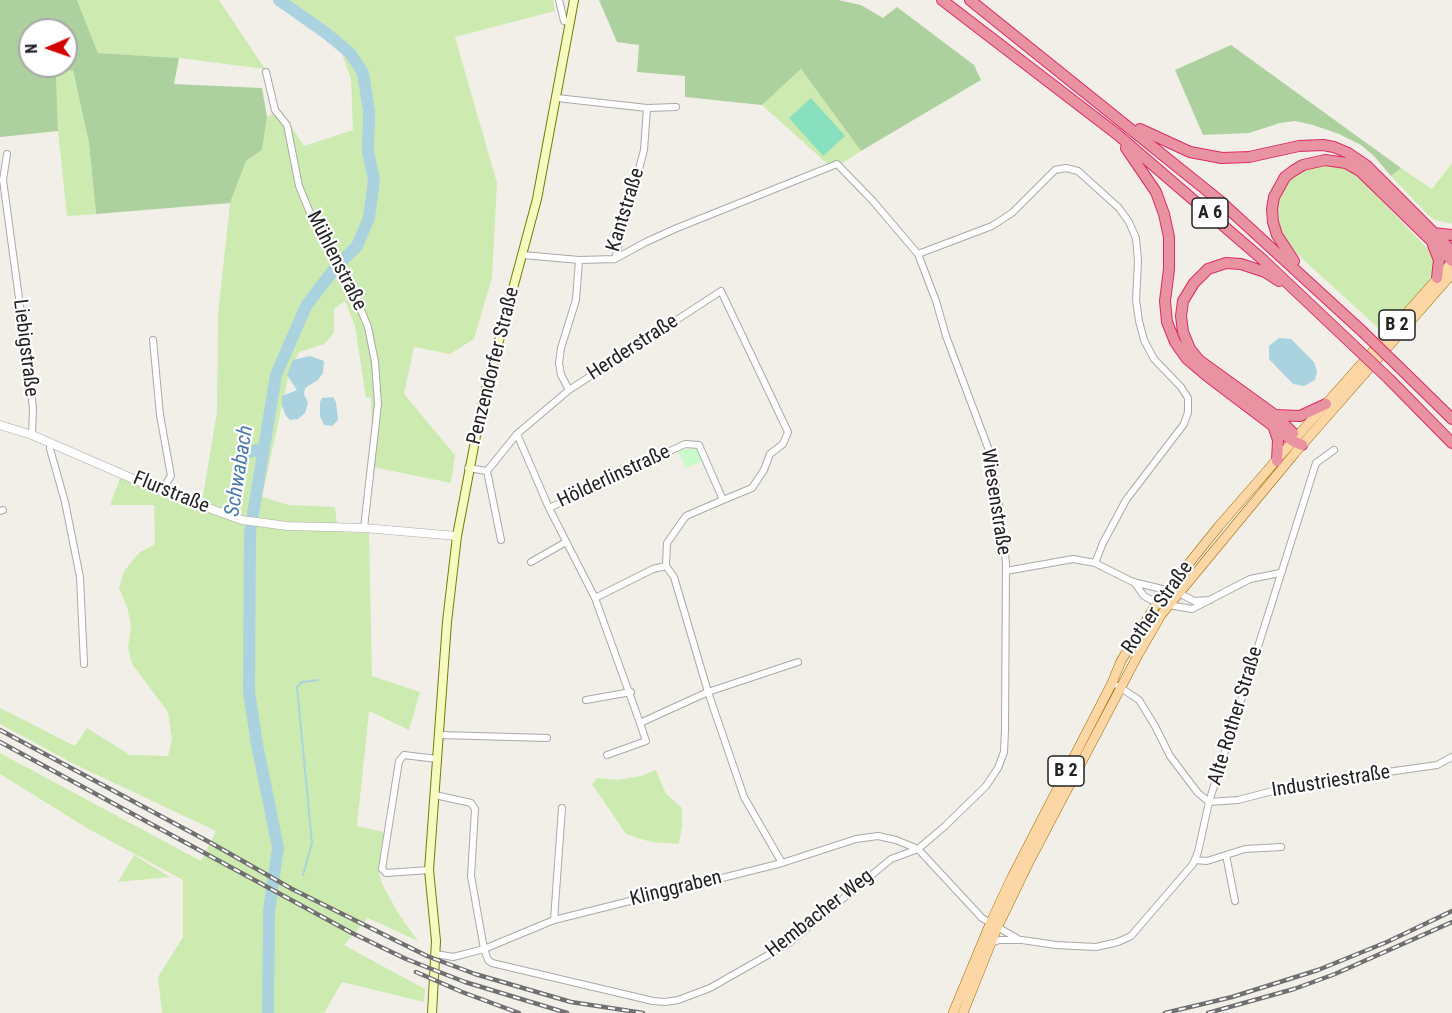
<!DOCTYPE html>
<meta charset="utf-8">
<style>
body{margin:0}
#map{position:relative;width:1452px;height:1013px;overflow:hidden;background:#f2efe9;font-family:"Roboto Condensed",sans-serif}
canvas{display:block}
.north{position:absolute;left:18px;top:18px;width:60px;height:60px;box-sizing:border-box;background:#fff;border:2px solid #a7a7a7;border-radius:50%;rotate:268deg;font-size:16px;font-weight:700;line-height:24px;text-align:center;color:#222}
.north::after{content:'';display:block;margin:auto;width:21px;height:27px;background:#d40000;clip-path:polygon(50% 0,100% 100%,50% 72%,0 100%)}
</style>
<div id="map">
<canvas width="1452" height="1013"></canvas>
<div class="north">N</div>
</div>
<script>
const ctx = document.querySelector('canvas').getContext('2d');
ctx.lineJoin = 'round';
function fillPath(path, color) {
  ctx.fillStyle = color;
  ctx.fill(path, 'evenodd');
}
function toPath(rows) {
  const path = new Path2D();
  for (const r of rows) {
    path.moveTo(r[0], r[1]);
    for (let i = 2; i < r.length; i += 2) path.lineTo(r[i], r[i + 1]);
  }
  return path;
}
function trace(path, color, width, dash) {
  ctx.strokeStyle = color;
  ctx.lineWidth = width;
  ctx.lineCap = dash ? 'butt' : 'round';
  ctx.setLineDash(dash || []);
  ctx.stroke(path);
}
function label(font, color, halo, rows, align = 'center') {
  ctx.font = font + ' "Roboto Condensed",sans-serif';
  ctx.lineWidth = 4.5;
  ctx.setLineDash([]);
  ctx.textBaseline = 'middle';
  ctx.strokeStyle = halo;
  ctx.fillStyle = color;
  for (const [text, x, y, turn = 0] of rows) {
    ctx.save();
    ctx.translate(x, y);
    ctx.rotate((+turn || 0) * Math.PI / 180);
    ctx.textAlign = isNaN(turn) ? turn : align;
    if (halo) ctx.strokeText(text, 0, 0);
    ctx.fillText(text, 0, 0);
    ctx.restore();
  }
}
const grass = toPath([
 [77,0,219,0,265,69,179,58,98,53],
 [272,0,553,0,555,11,455,37,497,183,492,278,474,339,450,354,414,347,404,394,455,455,451,483,373,467,371,397,366,398,355,326,345,301,334,309,334,333,324,344,299,352,289,373,262,497,289,505,335,507,338,532,369,533,372,676,420,692,409,730,369,711,357,826,384,832,378,869,382,884,400,916,418,941,368,918,344,945,425,989,424,1002,342,982,324,1013,162,1013,158,977,183,937,183,880,92,831,0,774,0,753,201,861,216,831,74,764,0,724,0,708,75,746,87,728,130,755,168,756,172,739,168,712,132,664,128,648,131,625,127,607,119,588,124,571,140,552,155,544,154,505,110,505,121,476,201,508,217,412,218,314,230,203,246,161,262,150,267,117,280,109,304,146,353,130,351,79,340,48],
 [801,69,861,151,833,169,762,105],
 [73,70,89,143,96,214,67,216,58,131,56,73],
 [1452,163,1452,224,1435,220,1428,215,1391,176,1401,168,1432,189],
 [1322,164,1342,167,1357,175,1428,249,1432,256,1434,264,1430,280,1385,334,1296,253,1282,236,1277,214,1277,199,1288,180,1297,172],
 [656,770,666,794,682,808,682,826,679,844,651,842,626,834,592,784,597,778,617,780,641,776],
 [134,855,170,877,118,882]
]);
const forest = toPath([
 [0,0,77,0,98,53,179,58,174,84,262,88,267,117,262,150,246,161,230,203,96,214,89,143,73,70,56,73,58,131,0,137],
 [30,30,66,30,66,66,30,66],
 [599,0,838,0,861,5,883,18,897,7,974,65,981,80,861,151,801,69,762,105,685,97,685,76,637,72,639,45,617,42],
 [1231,45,1401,168,1391,176,1374,156,1361,145,1339,134,1313,125,1295,121,1280,123,1249,133,1203,135,1175,70]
]);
const park = toPath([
 [686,449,697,449,703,461,686,468,678,452]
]);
const pitch = toPath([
 [811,98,845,136,823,156,789,118]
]);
const water = toPath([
 [1279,338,1291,339,1314,362,1317,371,1315,380,1304,386,1293,384,1269,359,1269,346],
 [310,356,324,361,323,373,318,380,305,388,304,394,308,403,305,413,298,419,290,420,286,416,282,406,282,396,297,390,287,375,293,360],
 [333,397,336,402,338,420,332,426,324,425,320,416,320,402,322,398]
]);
const stream = toPath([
 [303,875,312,843,297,687,302,682,318,680]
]);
const river = toPath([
 [245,453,264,448],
 [268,1013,269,911,278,848,257,744,249,692,250,532,276,375,306,306,335,268,357,246,369,218,374,180,368,152,369,111,363,73,350,53,326,33,279,0]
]);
const minor = toPath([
 [559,0,564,21,569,22],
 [266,72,275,110,287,125,299,186,315,225,351,286,368,327,375,362,378,404,364,528],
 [557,98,647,108,676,107],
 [7,154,3,180,29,372,33,409,32,435],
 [918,254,992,226,1012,213,1055,170,1066,168,1078,171,1119,208,1129,222,1136,238,1138,261,1136,300,1139,321,1144,340,1154,359,1181,387,1188,398,1188,412,1184,424,1126,500,1103,543,1095,563],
 [523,255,579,260,615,259,644,150,647,108],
 [153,340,160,415,171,476,161,491],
 [569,390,561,375,559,363,561,348,576,300,579,260],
 [517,434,549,508,685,444,699,445,723,500,686,516,667,543,666,566],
 [50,443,50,449,65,502,80,577,84,664],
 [468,468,487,471,517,434,569,390,721,291,788,432,783,444,770,454,764,470,752,488,723,500],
 [487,471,501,540],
 [549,508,595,598],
 [0,511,3,510],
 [531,562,566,542],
 [666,566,653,569,595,598,640,723,708,692,798,662],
 [666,566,674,577,708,692,744,797,782,863],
 [1006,571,1073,559,1095,563,1133,582,1179,593,1194,601,1210,600],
 [1134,582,1144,596,1157,603,1192,609,1250,579,1280,573],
 [1118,686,1139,700,1155,726,1170,756,1198,793,1209,802,1238,800,1296,785,1437,765,1452,757],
 [586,700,631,692],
 [439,735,547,738],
 [607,755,646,741,640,723],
 [435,795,471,803,475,809,471,876,484,949,488,960,492,963,653,1001,665,1002,678,1000,710,988,789,943,891,859,918,849,945,826,986,786,998,768,1004,752,1005,730,1006,563,1001,516,990,453,946,336,936,301,918,254,872,200,837,164,677,228,646,242,615,259],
 [1226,855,1235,901],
 [1195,860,1207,861,1245,849,1281,847],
 [429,870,386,873,382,869,399,761,404,755,437,759],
 [554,920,562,808],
 [991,943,999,940,1022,940,1056,945,1096,947,1118,942,1131,936,1193,864,1198,852,1209,802,1316,463,1334,450],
 [436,954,453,957,461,955,484,949,554,920,782,863,856,839,878,836,896,840,918,849,982,918,1018,939]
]);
const tertiary = toPath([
 [0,425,32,435,161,491,242,520,287,526,364,528,457,536]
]);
const secondary = toPath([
 [432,1013,436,941,429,870,447,622,457,536,482,404,537,199,574,0]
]);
const primary = toPath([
 [953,1013,990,924,1012,877,1112,683,1121,661,1157,603,1219,526,1293,441,1452,262],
 [963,1013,997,928,1028,864,1138,655,1161,615,1295,453,1452,274]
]);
const motorway = toPath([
 [942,0,1118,135,1262,259,1353,345],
 [970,0,1220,201,1363,332],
 [1140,129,1190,152,1222,158,1249,157,1299,146,1323,145,1334,147,1348,153,1367,166,1452,251],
 [1126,148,1156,192,1164,214,1169,237,1169,269,1165,301,1167,322,1175,342,1187,359,1207,376,1293,441,1302,445],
 [1433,233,1452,235],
 [1433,245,1439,260,1437,278],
 [1294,261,1277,235,1273,222,1272,209,1274,197,1285,177,1293,171,1303,165,1325,160,1346,163,1360,171,1452,261],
 [1279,281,1265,272,1241,264,1226,263,1208,269,1194,283,1183,301,1181,316,1183,332,1190,349,1199,360,1275,415,1293,433],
 [1400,368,1452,419],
 [1390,380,1452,443],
 [1275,415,1300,416,1326,404],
 [1273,425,1278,440,1277,461]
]);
const rail = toPath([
 [0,730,211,843,292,889,427,956,475,974,571,1002,643,1013],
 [0,742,352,933,406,959,465,982,567,1013],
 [416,972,462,992,519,1013],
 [1165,1013,1232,997,1318,970,1387,942,1452,911],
 [1208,1013,1294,989,1335,974,1452,922]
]);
const motorwayBridge = toPath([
 [1363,332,1400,368],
 [1353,345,1390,380]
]);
const shields = [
 [1210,213,36],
 [1397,325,36],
 [1066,771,36]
];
const shieldNames = [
 ["A 6",1210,213],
 ["B 2",1397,325],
 ["B 2",1066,771]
];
const streetNames = [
 ["Kantstraße",626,210,-73],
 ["Mühlenstraße",336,261,63],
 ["Liebigstraße",25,348,83],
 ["Herderstraße",633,348,-33],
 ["Penzendorfer Straße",494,366,-76],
 ["Hölderlinstraße",614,477,-25],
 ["Flurstraße",171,493,22],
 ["Wiesenstraße",995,502,81],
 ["Rother Straße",1158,608,-55],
 ["Alte Rother Straße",1236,716,-73],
 ["Industriestraße",1331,782,-9],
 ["Klinggraben",676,889,-14],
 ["Hembacher Weg",820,914,-38]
];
const waterNames = [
 ["Schwabach",240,471,-81]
];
fillPath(grass, '#cdebb0');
fillPath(forest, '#add19e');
fillPath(park, '#c8facc');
fillPath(pitch, '#88e0be');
fillPath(water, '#aad3df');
trace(stream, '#aad3df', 2);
trace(river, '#aad3df', 12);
trace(minor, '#a9a9a9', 8);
trace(tertiary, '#a9a9a9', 9);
trace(secondary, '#707d05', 10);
trace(primary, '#a06b00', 10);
trace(motorway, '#dc2a67', 12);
trace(minor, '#fff', 6);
trace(tertiary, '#fff', 8);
trace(secondary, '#f7fabf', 8);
trace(primary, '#fcd6a4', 9);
trace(motorway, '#e892a2', 10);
trace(rail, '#707070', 4.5);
trace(rail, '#fff', 2, [7]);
trace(motorwayBridge, '#dc2a67', 12, []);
trace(motorwayBridge, '#e892a2', 10);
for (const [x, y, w] of shields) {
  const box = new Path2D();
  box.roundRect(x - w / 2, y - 15, w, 30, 4.5);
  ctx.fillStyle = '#fff';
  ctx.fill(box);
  trace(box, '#222', 1.5);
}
label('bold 18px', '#222', null, shieldNames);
label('20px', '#222', '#fff', streetNames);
label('italic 21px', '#4a7aab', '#fff', waterNames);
</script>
